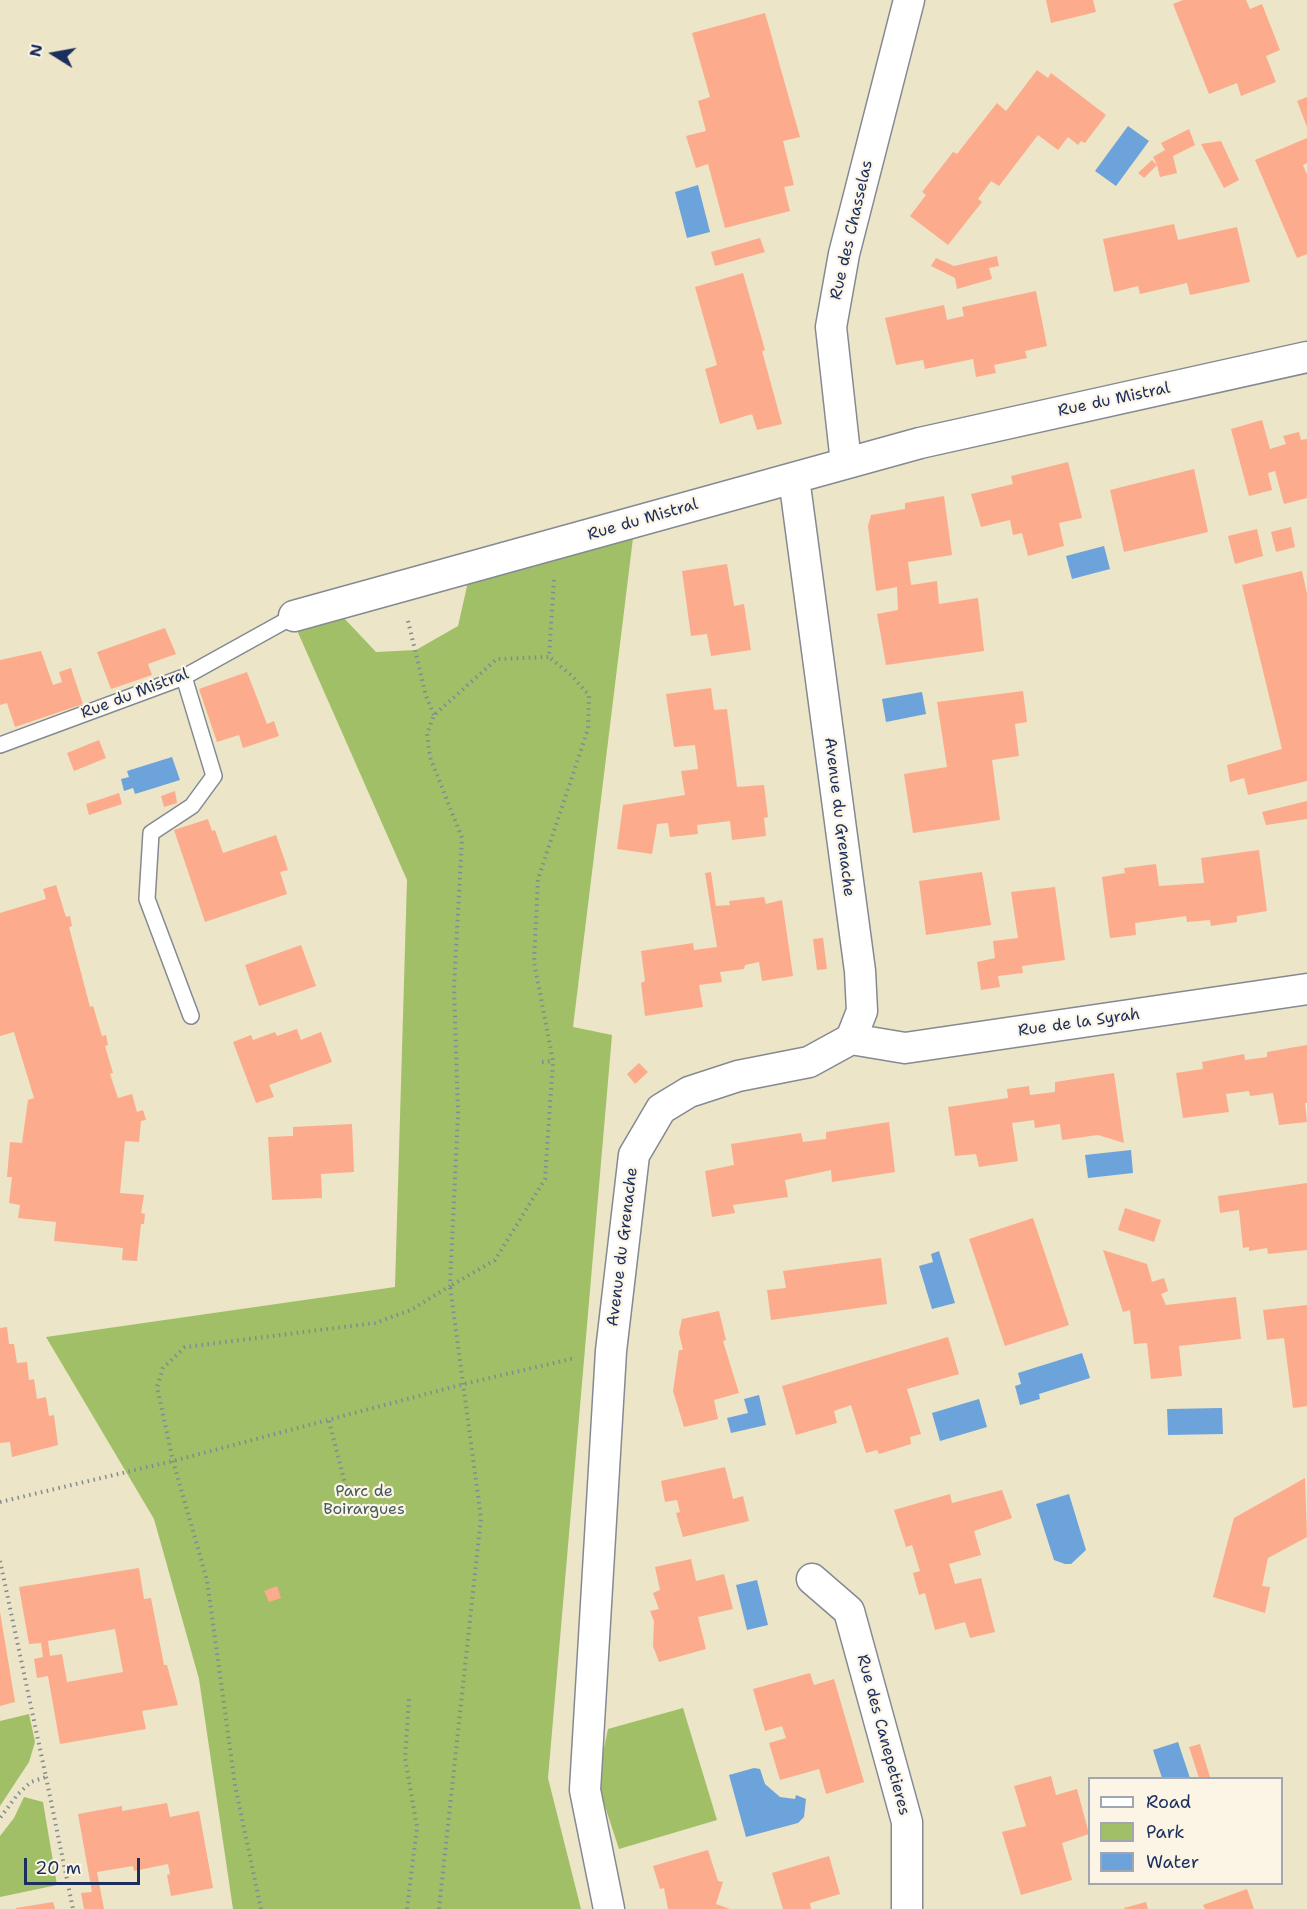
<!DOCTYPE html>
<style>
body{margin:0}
#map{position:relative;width:1307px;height:1909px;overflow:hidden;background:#ece5c7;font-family:"Shantell Sans",sans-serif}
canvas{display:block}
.legend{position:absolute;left:1088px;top:1777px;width:195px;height:108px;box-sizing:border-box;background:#fcf5e5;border:2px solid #a2a6af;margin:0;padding:8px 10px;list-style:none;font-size:18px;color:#1b2f5e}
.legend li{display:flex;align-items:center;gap:12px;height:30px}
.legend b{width:30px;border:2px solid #a2a6af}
.north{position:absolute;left:24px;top:24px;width:60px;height:60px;-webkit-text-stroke:4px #fcf5e5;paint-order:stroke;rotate:281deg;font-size:16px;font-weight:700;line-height:24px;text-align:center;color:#1b2f5e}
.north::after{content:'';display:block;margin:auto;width:21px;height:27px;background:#1b2f5e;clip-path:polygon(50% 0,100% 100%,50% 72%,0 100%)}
.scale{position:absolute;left:24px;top:1858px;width:116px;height:27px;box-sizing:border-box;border:3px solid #1b2f5e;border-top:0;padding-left:8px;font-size:18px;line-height:21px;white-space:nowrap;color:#1b2f5e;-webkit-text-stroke:4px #fcf5e5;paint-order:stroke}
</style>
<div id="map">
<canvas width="1307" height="1909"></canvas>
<ul class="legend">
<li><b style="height:8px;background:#fff"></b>Road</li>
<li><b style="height:16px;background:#a0bf67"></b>Park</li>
<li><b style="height:16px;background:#6ca3da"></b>Water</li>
</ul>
<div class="north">N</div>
<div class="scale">20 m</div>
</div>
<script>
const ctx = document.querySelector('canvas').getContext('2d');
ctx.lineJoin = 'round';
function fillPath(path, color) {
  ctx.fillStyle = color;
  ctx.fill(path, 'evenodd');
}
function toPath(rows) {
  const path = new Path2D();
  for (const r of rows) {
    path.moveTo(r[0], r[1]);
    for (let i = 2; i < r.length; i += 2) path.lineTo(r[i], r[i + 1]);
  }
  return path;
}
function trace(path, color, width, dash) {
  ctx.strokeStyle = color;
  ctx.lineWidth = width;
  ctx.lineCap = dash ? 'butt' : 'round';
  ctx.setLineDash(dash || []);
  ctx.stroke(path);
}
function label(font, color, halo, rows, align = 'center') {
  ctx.font = font + ' "Shantell Sans",sans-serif';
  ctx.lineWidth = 4.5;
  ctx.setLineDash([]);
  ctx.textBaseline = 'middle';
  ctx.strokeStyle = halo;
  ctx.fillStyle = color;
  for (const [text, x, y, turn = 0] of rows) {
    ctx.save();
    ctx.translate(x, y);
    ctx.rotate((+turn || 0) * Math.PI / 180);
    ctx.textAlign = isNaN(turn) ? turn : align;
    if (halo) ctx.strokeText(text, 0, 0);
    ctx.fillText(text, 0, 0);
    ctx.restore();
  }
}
const green = toPath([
 [633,538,573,1027,612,1035,548,1778,581,1909,233,1909,199,1679,154,1519,46,1337,395,1287,407,880,296,628,342,616,376,652,416,650,458,626,468,582],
 [683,1708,717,1820,619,1849,597,1782,608,1729],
 [29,1714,35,1742,29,1762,0,1806,0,1721],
 [24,1797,43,1802,57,1885,0,1897,0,1836,14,1818]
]);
const water = toPath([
 [1128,126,1149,141,1116,186,1095,171],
 [698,185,710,232,687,238,675,192],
 [1104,546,1110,569,1072,579,1066,556],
 [922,692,926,714,886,722,882,699],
 [172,757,180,780,135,794,133,788,124,791,121,779,129,777,127,771],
 [1131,1150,1133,1173,1088,1178,1085,1155],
 [939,1251,955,1303,932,1309,919,1266,933,1262,931,1254],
 [1082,1353,1090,1378,1039,1394,1040,1399,1020,1405,1015,1386,1021,1384,1018,1373],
 [759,1395,766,1425,731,1433,727,1418,748,1413,744,1399],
 [979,1399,987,1427,940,1441,932,1413],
 [1222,1408,1223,1434,1168,1435,1167,1409],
 [1069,1494,1086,1550,1071,1564,1065,1564,1054,1560,1036,1504],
 [757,1580,768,1625,747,1630,736,1585],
 [1178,1742,1190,1778,1162,1778,1153,1750],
 [754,1768,760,1769,765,1784,780,1797,795,1799,796,1795,806,1799,804,1817,798,1823,746,1837,729,1775]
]);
const building = toPath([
 [1046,0,1093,0,1096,12,1051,23],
 [1183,0,1246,0,1250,9,1262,4,1280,50,1266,56,1276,82,1241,96,1237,83,1209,94,1173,4],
 [765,13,800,137,783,141,794,185,784,187,790,211,725,228,708,164,696,168,686,136,706,131,698,101,710,97,692,33],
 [1037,70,1048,78,1051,73,1106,115,1085,143,1081,141,1078,145,1068,137,1058,150,1038,135,999,186,991,181,978,199,982,202,948,245,910,216,926,195,922,192,953,152,957,154,997,103,1006,111],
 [1307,97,1307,127,1297,101],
 [1189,129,1195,145,1173,156,1177,173,1160,177,1157,165,1144,178,1138,173,1152,160,1157,165,1153,157,1165,150,1161,143],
 [1307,138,1307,163,1303,165,1307,175,1307,254,1297,258,1255,160],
 [1221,141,1239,180,1224,188,1201,144],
 [1174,224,1178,240,1237,227,1250,282,1190,295,1187,283,1140,294,1138,286,1114,292,1103,239],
 [760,238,765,252,715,266,711,252],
 [997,256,999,266,989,268,992,279,957,289,955,278,931,266,936,258,954,266],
 [743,273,765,350,762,351,782,424,757,430,752,414,720,424,705,369,717,365,695,287],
 [1036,291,1047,346,1025,351,1027,358,994,365,996,373,976,377,973,359,925,369,923,360,896,365,885,318,944,305,947,320,964,316,962,307],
 [1262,420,1270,449,1286,444,1283,436,1299,432,1301,440,1307,439,1307,498,1284,504,1275,471,1268,473,1272,490,1249,496,1231,429],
 [1068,462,1082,518,1059,523,1064,546,1028,556,1022,533,1013,535,1010,520,981,527,971,494,1013,484,1011,476],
 [1194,469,1208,532,1124,552,1110,490],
 [944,496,952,555,908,562,911,585,937,581,939,604,978,598,984,651,886,665,877,614,898,610,897,587,876,591,868,526,871,515,905,509,905,503],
 [1291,527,1295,547,1276,552,1271,532],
 [1257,529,1263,556,1235,564,1228,536],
 [727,564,734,606,744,604,751,650,711,656,707,634,691,636,682,571],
 [1302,571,1307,594,1307,781,1248,795,1244,778,1230,782,1227,765,1282,749,1242,585],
 [165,628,176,654,148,664,152,675,111,689,97,652],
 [41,651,53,685,62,682,59,672,71,668,83,704,15,727,7,703,0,705,0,660],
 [247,672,267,724,274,721,279,736,243,748,239,735,217,742,199,689],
 [711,688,714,710,727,709,737,787,764,785,768,817,764,818,766,836,732,840,730,821,697,825,698,834,670,837,668,823,657,824,652,854,617,849,623,805,685,795,681,771,698,769,695,745,674,747,666,694],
 [1023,691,1027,722,1015,724,1019,756,992,760,1000,820,913,833,904,774,947,767,937,702],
 [99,740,106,758,74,771,67,753],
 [175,791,177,803,164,807,161,796],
 [119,793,122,804,89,815,86,804],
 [1307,801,1307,819,1266,825,1262,812],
 [208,819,212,831,215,830,223,853,276,835,288,870,280,872,287,894,205,922,174,830],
 [1259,850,1267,911,1237,916,1237,922,1211,926,1210,920,1187,922,1186,916,1135,923,1136,935,1110,938,1102,877,1125,873,1124,868,1156,864,1159,886,1204,883,1201,858],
 [711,872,716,906,730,905,729,901,764,897,766,904,782,900,793,976,762,981,759,962,745,965,744,969,720,972,722,982,699,985,703,1007,645,1016,641,983,645,981,641,951,693,943,694,950,717,947,705,873],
 [982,872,991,925,926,935,919,881],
 [56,885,66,917,70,916,72,926,69,927,90,1007,93,1006,102,1036,106,1035,108,1045,105,1046,113,1073,110,1074,118,1098,132,1094,137,1112,143,1110,146,1120,141,1121,139,1142,125,1141,120,1193,144,1195,141,1213,145,1214,144,1224,141,1224,137,1261,122,1260,123,1248,54,1241,56,1222,18,1218,20,1205,9,1203,12,1177,7,1177,10,1142,22,1143,28,1100,34,1098,14,1032,0,1036,0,913,46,899,43,889],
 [1055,887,1065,960,1022,966,1023,973,998,976,1000,987,981,990,977,962,995,958,993,941,1018,938,1011,892],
 [823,938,827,969,817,970,813,939],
 [301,945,316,986,259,1006,245,965],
 [297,1029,301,1040,321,1032,332,1062,269,1085,274,1097,256,1103,233,1042,251,1035,253,1040,275,1032,277,1036],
 [1307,1045,1307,1103,1305,1103,1307,1122,1279,1125,1273,1093,1250,1096,1249,1091,1226,1094,1229,1112,1183,1118,1176,1073,1203,1069,1202,1062,1244,1054,1245,1060,1267,1057,1267,1052],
 [639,1063,648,1072,635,1084,627,1074],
 [1114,1073,1124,1143,1098,1135,1062,1140,1060,1124,1035,1128,1034,1120,1012,1123,1018,1161,979,1167,976,1154,955,1156,948,1107,1008,1098,1007,1089,1029,1086,1030,1095,1055,1092,1055,1082],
 [889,1122,895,1172,832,1182,831,1170,785,1180,788,1197,733,1205,735,1213,712,1217,705,1171,734,1165,731,1144,801,1133,803,1142,826,1139,826,1132],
 [352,1124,354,1172,321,1174,322,1198,272,1200,268,1137,293,1136,293,1127],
 [1307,1183,1307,1250,1268,1254,1267,1248,1249,1251,1249,1247,1243,1248,1239,1210,1220,1213,1218,1196],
 [1125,1208,1161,1220,1154,1242,1118,1230],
 [1033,1218,1069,1325,1005,1346,969,1239],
 [1103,1250,1147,1264,1152,1282,1164,1278,1168,1291,1161,1294,1166,1305,1236,1297,1241,1339,1179,1346,1182,1376,1151,1379,1147,1343,1134,1344,1130,1310,1123,1312],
 [881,1258,887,1304,771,1320,767,1290,786,1288,783,1271],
 [1307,1305,1307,1406,1293,1408,1284,1338,1267,1340,1263,1310],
 [719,1311,726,1340,723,1341,739,1393,714,1400,718,1419,684,1427,673,1391,679,1350,683,1350,679,1333,682,1319],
 [7,1327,9,1344,14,1344,17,1363,27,1362,29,1380,34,1379,37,1399,46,1397,49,1416,54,1415,58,1445,12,1457,10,1442,0,1443,0,1328],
 [948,1337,959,1374,907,1389,921,1434,910,1437,911,1444,879,1454,877,1450,866,1453,851,1405,834,1411,837,1423,796,1435,782,1386],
 [725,1467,733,1499,743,1496,749,1521,683,1537,676,1513,680,1512,677,1500,665,1502,661,1481],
 [1305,1478,1307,1537,1268,1558,1262,1586,1270,1587,1265,1613,1213,1597,1234,1518],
 [1002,1490,1012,1518,974,1531,981,1555,949,1564,955,1584,981,1578,995,1632,970,1638,965,1622,935,1630,925,1593,919,1595,913,1573,920,1571,912,1545,906,1547,894,1510,950,1494,952,1503],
 [691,1559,696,1581,724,1574,733,1609,698,1617,706,1649,659,1662,653,1646,654,1621,650,1611,659,1609,653,1593,660,1590,655,1567],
 [139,1568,144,1599,151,1598,164,1665,167,1665,178,1705,142,1711,146,1729,60,1744,48,1676,37,1678,34,1659,43,1657,41,1643,29,1644,19,1587],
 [115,1629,123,1672,67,1682,62,1654,50,1656,48,1641],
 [277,1586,281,1598,269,1602,264,1591],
 [0,1612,15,1702,0,1706],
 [810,1673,814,1685,834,1679,864,1782,826,1794,819,1769,780,1780,769,1743,786,1738,782,1726,765,1731,753,1689],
 [1200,1744,1210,1777,1206,1778,1199,1778,1189,1747],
 [1051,1776,1056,1795,1077,1789,1089,1834,1062,1843,1072,1880,1021,1895,1002,1832,1026,1826,1014,1786],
 [167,1803,170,1817,199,1811,213,1888,171,1896,167,1875,170,1874,168,1864,134,1871,133,1866,97,1872,104,1909,84,1909,81,1893,92,1892,78,1814,122,1806,122,1811],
 [708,1850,718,1881,723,1882,716,1904,730,1909,668,1909,664,1888,660,1889,653,1866],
 [829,1856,840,1894,810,1903,811,1909,783,1909,772,1873],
 [1247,1889,1254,1909,1205,1909,1203,1905],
 [53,1902,55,1909,16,1909,16,1908],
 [1146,1902,1148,1909,1124,1909,1124,1908]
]);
const path = toPath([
 [408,621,426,696,434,715],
 [542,1062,553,1061],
 [329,1421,349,1499],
 [0,1502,173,1461,464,1384,575,1358],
 [0,1561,46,1777,31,1782,18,1794,0,1818],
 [46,1777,73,1909],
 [261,1909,235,1785,207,1580,173,1461,157,1387,163,1368,185,1347,375,1323,411,1310,450,1286,458,1113,454,987,462,838,430,757,427,734,434,715,497,659,549,657,554,579],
 [407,1909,417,1827,405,1758,409,1699],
 [439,1909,481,1518,450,1286,495,1260,545,1179,553,1061,534,962,538,879,588,729,589,695,571,675,549,657]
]);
const service = toPath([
 [184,677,214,776,192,806,151,833,147,899,191,1016],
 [0,745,184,677,294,616]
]);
const minor = toPath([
 [846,463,831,327,844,254,909,0],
 [294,616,920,443,1307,357],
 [851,1039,905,1048,1307,989],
 [812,1579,849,1611,907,1822,907,1909],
 [609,1909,585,1790,611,1351,634,1155,661,1109,689,1092,738,1076,809,1062,851,1039,862,1011,860,971,794,478]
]);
const streetNames = [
 ["Rue des Chasselas",852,230,-77],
 ["Rue du Mistral",1114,400,-12],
 ["Rue du Mistral",643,520,-16],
 ["Rue du Mistral",135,694,-21],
 ["Avenue du Grenache",839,817,83],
 ["Rue de la Syrah",1079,1023,-8],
 ["Avenue du Grenache",623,1247,-83],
 ["Rue des Canepetieres",883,1735,75]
];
const parkNames = [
 ["Parc de",364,1492],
 ["Boirargues",364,1510]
];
fillPath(green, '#a0bf67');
fillPath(water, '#6ca3da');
fillPath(building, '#fdab8d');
trace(service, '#848a92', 18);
trace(minor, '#848a92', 33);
trace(path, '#848a92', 4, [1.5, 4.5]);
trace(service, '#fff', 15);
trace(minor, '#fff', 30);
label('16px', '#1b2f5e', '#fcf5e5', streetNames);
label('16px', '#435a61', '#fcf5e5', parkNames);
</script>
